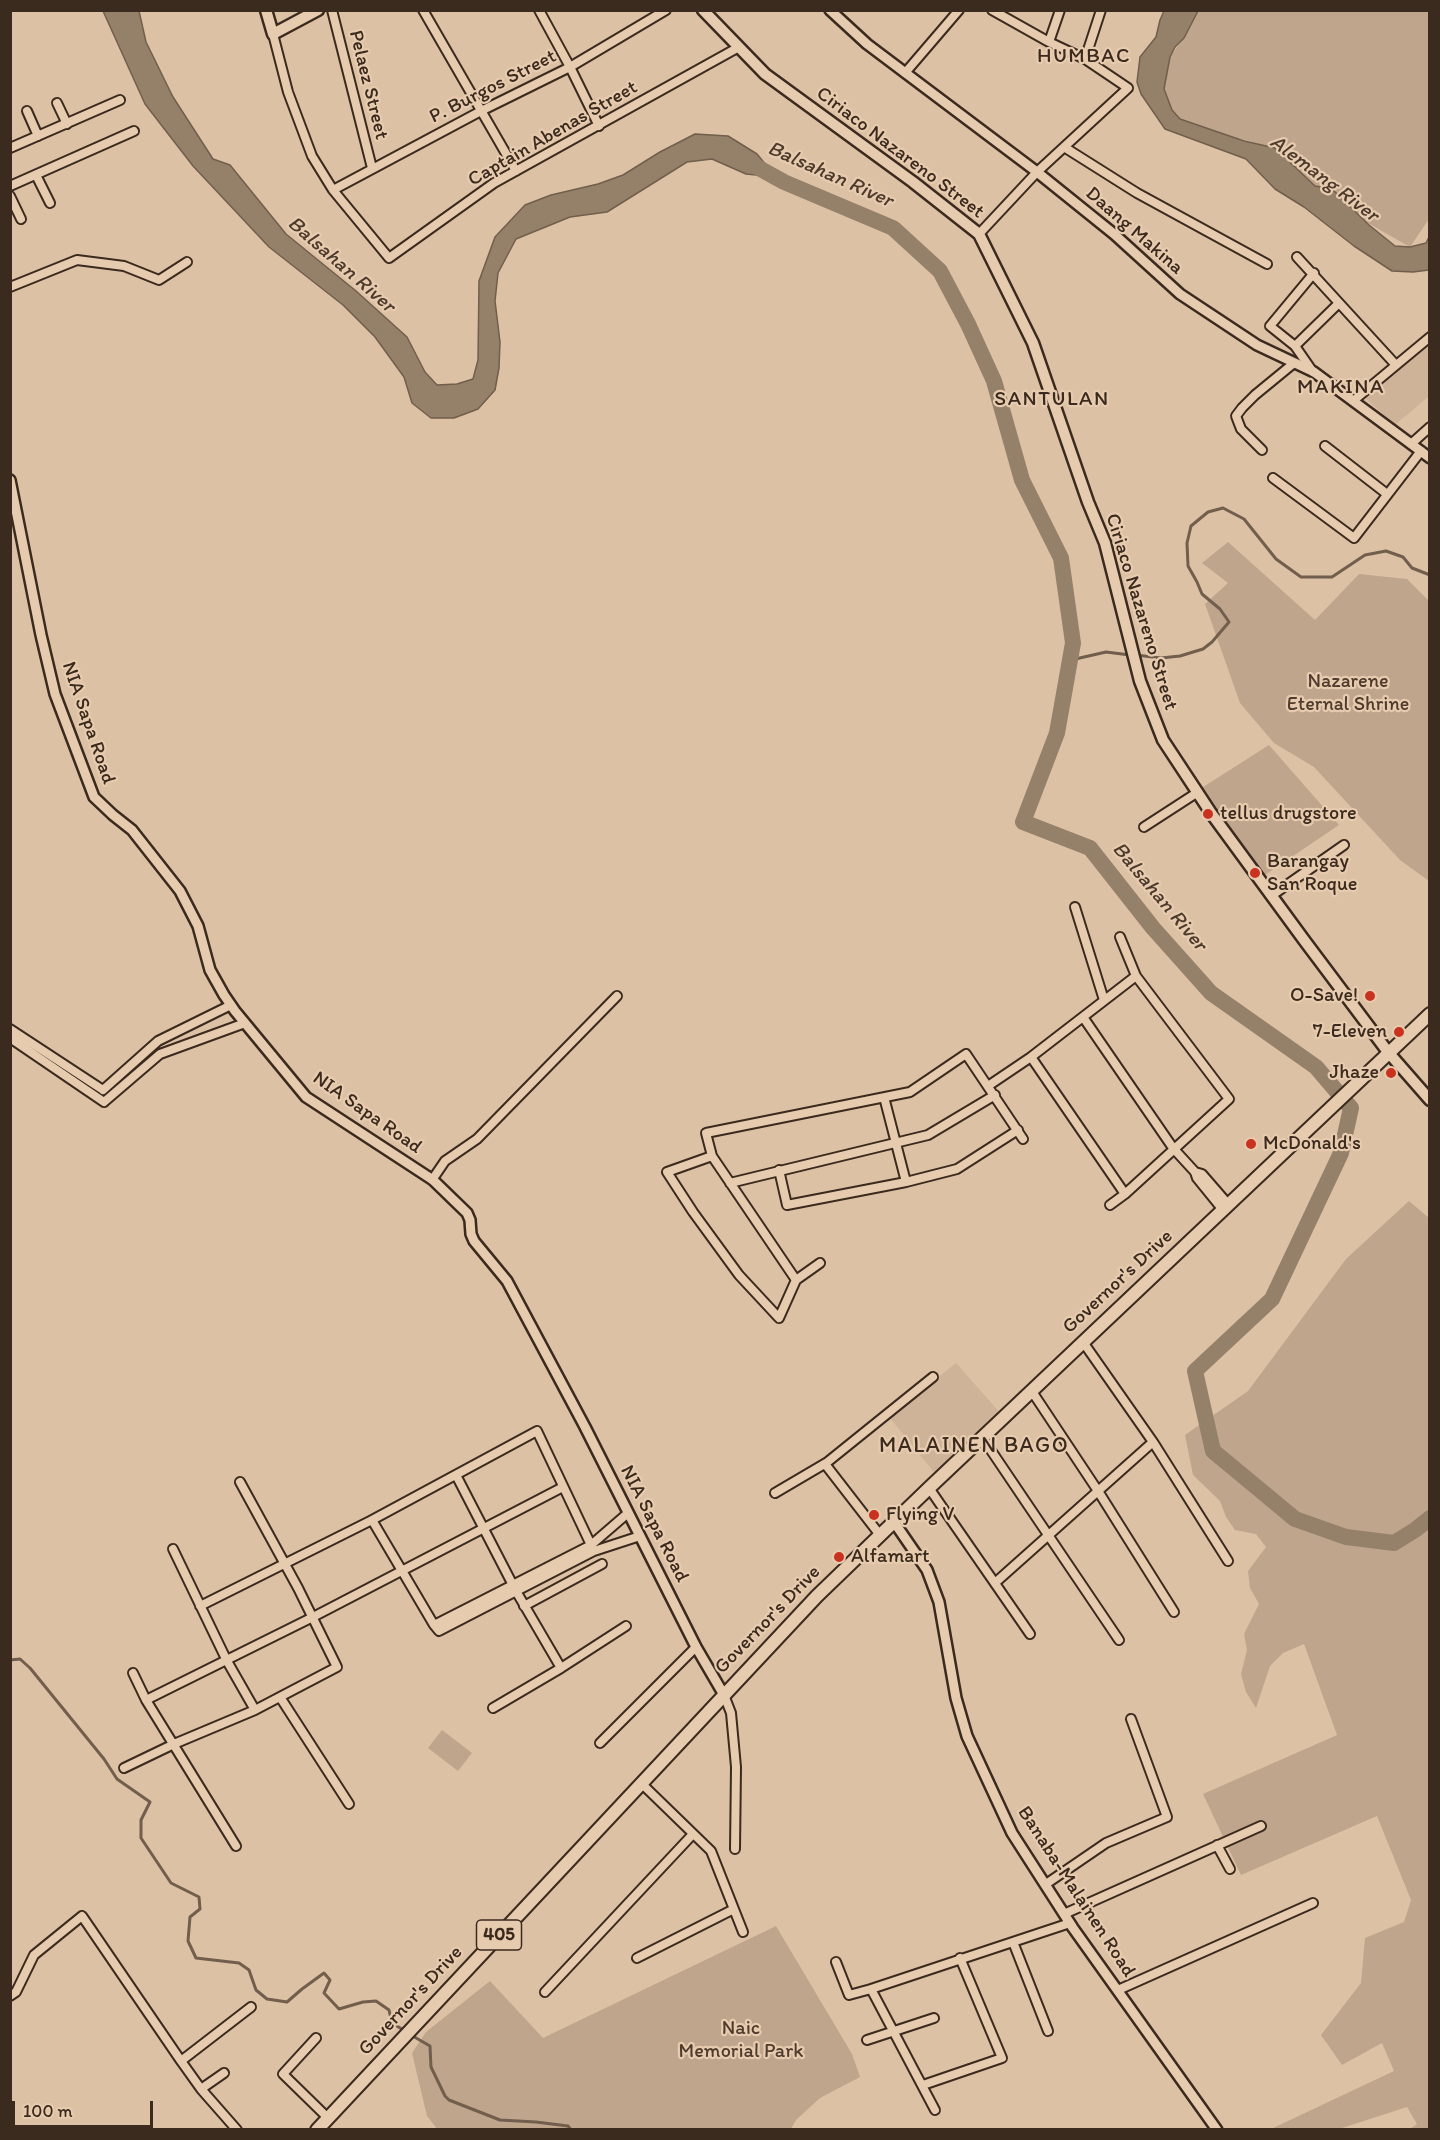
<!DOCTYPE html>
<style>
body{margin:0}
#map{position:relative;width:1440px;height:2140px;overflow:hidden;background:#ddc1a5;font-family:Itim,sans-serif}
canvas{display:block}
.frame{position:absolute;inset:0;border:12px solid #3b2a1e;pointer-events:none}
.scale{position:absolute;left:12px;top:2101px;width:141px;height:27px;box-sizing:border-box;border:3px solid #3b2a1e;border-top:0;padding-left:8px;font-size:18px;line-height:21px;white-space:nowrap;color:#3b2a1e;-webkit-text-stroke:4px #e7cbae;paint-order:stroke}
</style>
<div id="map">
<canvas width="1440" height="2140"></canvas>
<div class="frame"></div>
<div class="scale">100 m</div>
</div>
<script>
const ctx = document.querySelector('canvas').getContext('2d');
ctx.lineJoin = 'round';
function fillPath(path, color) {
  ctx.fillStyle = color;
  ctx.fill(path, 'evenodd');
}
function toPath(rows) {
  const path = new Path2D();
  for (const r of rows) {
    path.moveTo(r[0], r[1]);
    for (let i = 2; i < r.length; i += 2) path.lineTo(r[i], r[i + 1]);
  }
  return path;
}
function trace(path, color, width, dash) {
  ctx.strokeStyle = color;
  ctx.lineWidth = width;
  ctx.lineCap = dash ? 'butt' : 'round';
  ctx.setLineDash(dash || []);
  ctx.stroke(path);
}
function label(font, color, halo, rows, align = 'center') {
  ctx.font = font + ' Itim,sans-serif';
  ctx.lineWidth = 4.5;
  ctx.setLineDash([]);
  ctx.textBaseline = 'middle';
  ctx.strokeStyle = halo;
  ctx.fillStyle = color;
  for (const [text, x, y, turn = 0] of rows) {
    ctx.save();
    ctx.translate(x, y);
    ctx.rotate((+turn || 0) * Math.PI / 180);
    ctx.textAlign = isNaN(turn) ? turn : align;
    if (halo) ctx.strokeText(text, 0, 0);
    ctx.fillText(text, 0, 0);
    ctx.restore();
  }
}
const built = toPath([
 [1429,342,1429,396,1395,425,1364,397],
 [956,1363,1002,1415,934,1472,889,1417]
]);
const green = toPath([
 [1198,11,1429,11,1429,219,1410,247,1366,222,1331,189,1315,186,1275,148,1174,122,1164,90,1170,57,1184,37],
 [1228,542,1315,620,1359,574,1407,579,1429,601,1429,881,1400,860,1314,767,1274,743,1240,703,1205,604,1228,583,1202,563],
 [1269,745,1339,825,1265,875,1200,789],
 [1409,1201,1429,1218,1429,2129,1410,2129,1417,2124,1407,2107,1339,2129,1271,2129,1394,2071,1382,2043,1342,2065,1321,2035,1361,1983,1365,1938,1404,1922,1411,1900,1377,1816,1241,1875,1203,1794,1337,1735,1304,1644,1283,1653,1270,1666,1256,1708,1246,1692,1241,1674,1247,1650,1244,1634,1259,1604,1250,1588,1248,1571,1266,1547,1256,1534,1235,1530,1226,1517,1220,1501,1193,1475,1185,1435,1248,1391,1346,1259],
 [442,1730,472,1753,458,1771,428,1748],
 [776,1926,852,2054,860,2077,820,2098,796,2120,791,2129,438,2130,427,2116,412,2053,426,2032,490,1981,543,2038]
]);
const water = toPath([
 [103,11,139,11,146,42,173,97,213,159,230,165,286,234,356,291,407,337,425,372,437,385,457,384,473,379,478,360,479,281,495,237,525,205,551,195,598,184,623,175,660,152,695,134,728,136,757,154,776,177,746,174,712,159,687,162,607,212,570,217,516,239,498,273,495,301,500,342,499,368,495,390,478,409,454,418,431,418,412,403,404,377,375,337,343,305,269,247,193,166,145,104,103,11],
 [1164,11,1198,11,1184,38,1175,47,1170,57,1164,89,1172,110,1180,119,1244,141,1275,148,1315,186,1332,189,1369,225,1395,246,1410,247,1426,243,1429,237,1429,270,1413,272,1392,271,1354,246,1304,207,1275,189,1246,159,1165,129,1141,94,1137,82,1140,57,1156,37,1160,20,1164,11]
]);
const stream = toPath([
 [1136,655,1161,658,1180,656,1203,649,1212,642,1229,622,1220,609,1202,594,1197,582,1188,566,1187,543,1191,526,1208,512,1223,508,1244,519,1276,559,1301,577,1332,577,1365,555,1386,551,1403,557,1412,568,1430,575],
 [1071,660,1106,652,1130,655],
 [10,1660,20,1659,30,1668,104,1759,117,1779,150,1802,141,1820,141,1838,171,1883,199,1897,200,1909,190,1917,188,1941,196,1958,239,1963,249,1970,256,1990,267,1999,287,2002,302,1989,324,1973,330,1980,324,1993,339,2009,363,2002,376,2001,389,2010,392,2023,405,2031],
 [411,2035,430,2046,431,2067,445,2096,449,2100,500,2120,536,2122,568,2126,571,2130]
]);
const river = toPath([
 [757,167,784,182,893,228,940,271,968,324,994,381,1022,480,1061,558,1073,643,1057,733,1023,822,1090,848,1153,928,1211,993,1316,1067,1351,1108,1341,1153,1272,1299,1195,1371,1213,1451,1295,1519,1346,1537,1394,1543,1415,1530,1430,1518]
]);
const minor = toPath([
 [332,10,372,168],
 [423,10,516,171],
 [539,10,570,67,599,126],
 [273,34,288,92,312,156,333,190,389,258,494,183,739,47],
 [1049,42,1060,10],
 [1085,59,1101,10],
 [905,73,959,10],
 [57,103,67,124],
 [27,111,38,136],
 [1064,147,1137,193,1267,264],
 [10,148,120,100],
 [36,175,50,203],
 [10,186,134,131],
 [333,190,481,111,570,67,666,10],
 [10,196,21,219],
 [979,234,1037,172,1128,88,1085,59,1049,42,992,10],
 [1297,257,1395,364],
 [10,287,77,260,124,266,159,280,187,262],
 [1295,346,1339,303],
 [1313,372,1295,346,1270,326,1314,273],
 [1353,401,1430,337],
 [1411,444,1430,427],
 [1325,446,1387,494],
 [1262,450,1241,429,1236,416,1242,408,1255,395,1294,363],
 [1273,478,1354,538,1421,451],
 [1144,827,1198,792],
 [1271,896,1344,845],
 [1075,907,1104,1000],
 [1083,1017,1173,1148,1195,1172,1197,1178,1223,1210],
 [10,1029,103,1090],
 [10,1038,104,1102],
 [1031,1057,1125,1194],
 [988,1086,1031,1057,1136,976],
 [103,1090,158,1041,231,1005],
 [884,1097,906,1182],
 [104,1102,160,1054,245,1023],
 [712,1156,667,1172,693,1212,739,1275,779,1318,796,1280,820,1263],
 [779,1170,787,1205,906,1182,957,1169,1018,1130],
 [1195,1172,1202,1174,1228,1204],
 [432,1180,445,1161,477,1139,617,996],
 [730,1183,928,1135,995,1095],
 [1110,1205,1125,1194,1229,1099,1136,976,1120,937],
 [796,1280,712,1156,706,1133,910,1092,966,1054,1023,1139],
 [1083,1342,1153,1442,1228,1561],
 [1031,1390,1098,1491,1174,1612],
 [982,1437,1119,1640],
 [456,1475,516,1591,561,1668,626,1626],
 [929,1488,1030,1634],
 [775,1493,826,1463],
 [880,1535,825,1464,933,1377],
 [173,1549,227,1661,255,1710],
 [594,1551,591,1545,434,1625,439,1631,594,1551,640,1536],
 [996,1582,1153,1442],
 [200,1606,372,1520],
 [524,1606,602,1564],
 [434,1625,372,1520,537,1431,591,1545,628,1513],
 [133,1673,146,1700,236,1846],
 [724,1695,731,1713,736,1767,735,1849],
 [280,1697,349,1804],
 [146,1700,313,1617,563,1487],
 [493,1708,561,1668],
 [600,1743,696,1647],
 [124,1768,174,1744,255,1710,337,1667,298,1588,240,1482],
 [641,1783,711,1851,743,1932],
 [1217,1845,1230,1869],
 [1046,1884,1106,1843,1167,1817,1131,1719],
 [1064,1914,1261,1826],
 [1013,1942,1048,2031],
 [637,1958,734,1909],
 [836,1962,849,1995,871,1989],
 [1118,1990,1313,1903],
 [545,1992,693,1834],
 [10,1996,16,1992,34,1955,82,1916,181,2061],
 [316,2038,283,2074,328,2118],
 [867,2040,934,2018],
 [923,2085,1002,2058,960,1958],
 [201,2089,224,2073],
 [935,2110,871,1989,1070,1923],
 [237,2130,201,2089,181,2061,251,2007]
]);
const tertiary = toPath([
 [830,10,867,44,1037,172,1114,234,1180,294,1257,345,1314,372,1430,458],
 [10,480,41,635,55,694,94,797,113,815,132,830,180,891,198,926,210,970,224,995,235,1011,306,1097,433,1180,467,1213,470,1220,471,1234,474,1241,507,1281,585,1427,696,1647,724,1695],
 [894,1522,927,1570,939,1602,956,1698,967,1736,1012,1833,1073,1928,1217,2130]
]);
const secondary = toPath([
 [266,10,273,34,318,10],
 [703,10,765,74,913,182,979,234,1033,343,1088,502,1105,543,1140,681,1163,740,1211,813,1304,940,1388,1052,1430,1100]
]);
const primary = toPath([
 [317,2130,817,1596,929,1488,1430,1014]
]);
const markers = [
 [1208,814,6,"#c8321e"],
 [1255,873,6,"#c8321e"],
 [1370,996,6,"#c8321e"],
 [1399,1032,6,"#c8321e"],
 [1391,1073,6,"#c8321e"],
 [1251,1144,6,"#c8321e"],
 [874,1515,6,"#c8321e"],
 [839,1557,6,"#c8321e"]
];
const shields = [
 [499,1935,45]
];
const shieldNames = [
 ["405",499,1935]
];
const streetNames = [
 ["Pelaez Street",368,85,76],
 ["P. Burgos Street",493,87,-27],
 ["Captain Abenas Street",553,134,-30],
 ["Ciriaco Nazareno Street",900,153,37],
 ["Daang Makina",1134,231,41],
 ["Ciriaco Nazareno Street",1141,612,73],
 ["NIA Sapa Road",88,723,71],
 ["NIA Sapa Road",367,1113,35],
 ["Governor's Drive",1118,1282,-43],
 ["NIA Sapa Road",654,1524,63],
 ["Governor's Drive",768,1620,-46],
 ["Banaba-Malainen Road",1076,1892,57],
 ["Governor's Drive",411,2001,-47]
];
const parkNames = [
 ["Nazarene",1348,682],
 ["Eternal Shrine",1348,705],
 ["Naic",741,2029],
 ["Memorial Park",741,2052]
];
const poiNames = [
 ["tellus drugstore",1220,814],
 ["Barangay",1267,862],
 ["San Roque",1267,885],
 ["O-Save!",1358,996,"right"],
 ["7-Eleven",1387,1032,"right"],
 ["Jhaze",1379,1073,"right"],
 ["McDonald's",1263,1144],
 ["Flying V",886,1515],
 ["Alfamart",851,1557]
];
const neighbourhoodNames = [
 ["HUMBAC",1084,57],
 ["MAKINA",1341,388],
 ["SANTULAN",1052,400]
];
const waterNames = [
 ["Balsahan River",830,175,24],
 ["Alemang River",1324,179,37],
 ["Balsahan River",341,265,41],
 ["Balsahan River",1159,897,50]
];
const quarterNames = [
 ["MALAINEN BAGO",974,1446]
];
fillPath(built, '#ceb398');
fillPath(green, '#bfa58c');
fillPath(water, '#95806a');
trace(water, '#715e4c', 1.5);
trace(stream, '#715e4c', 3);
trace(river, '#95806a', 16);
trace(minor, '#3b2a1e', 12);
trace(tertiary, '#3b2a1e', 14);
trace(secondary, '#3b2a1e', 15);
trace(primary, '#3b2a1e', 16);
trace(minor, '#e7cbae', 8);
trace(tertiary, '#e7cbae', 9);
trace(secondary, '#e7cbae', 10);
trace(primary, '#e7cbae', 12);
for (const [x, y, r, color] of markers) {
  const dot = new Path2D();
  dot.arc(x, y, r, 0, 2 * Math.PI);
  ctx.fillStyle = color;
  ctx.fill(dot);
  trace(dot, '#e7cbae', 2);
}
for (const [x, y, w] of shields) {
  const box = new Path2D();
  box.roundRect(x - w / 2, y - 15, w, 30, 4.5);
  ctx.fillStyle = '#e7cbae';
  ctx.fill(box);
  trace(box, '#3b2a1e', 1.5);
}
label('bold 18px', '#3b2a1e', null, shieldNames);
label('20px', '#3b2a1e', '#e7cbae', streetNames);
label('20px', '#4f3c2e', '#e7cbae', parkNames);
label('20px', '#3b2a1e', '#e7cbae', poiNames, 'left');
ctx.letterSpacing = '1.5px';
label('21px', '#3b2a1e', '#e7cbae', neighbourhoodNames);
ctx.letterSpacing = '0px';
label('italic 21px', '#4d3b2d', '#e7cbae', waterNames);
ctx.letterSpacing = '1.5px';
label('22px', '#3b2a1e', '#e7cbae', quarterNames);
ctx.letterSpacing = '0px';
</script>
